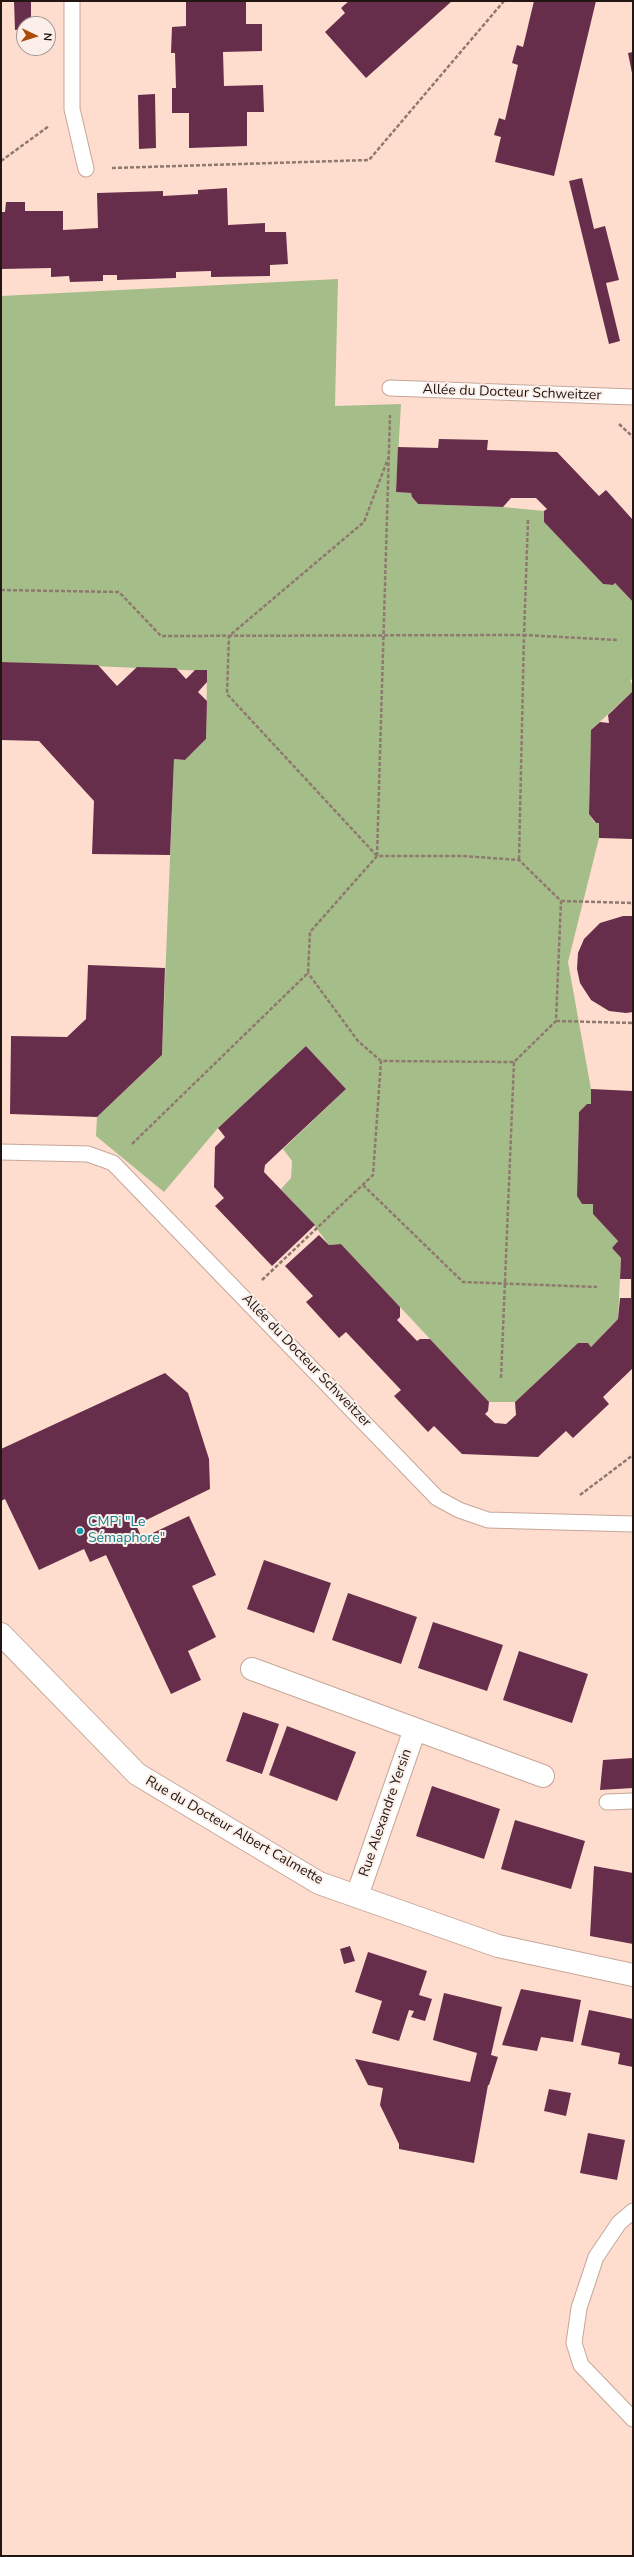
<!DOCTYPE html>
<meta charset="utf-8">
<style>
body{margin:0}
#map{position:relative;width:634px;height:2557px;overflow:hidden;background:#feddce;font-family:"Nunito Sans",sans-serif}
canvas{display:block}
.frame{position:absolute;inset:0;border:2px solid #211611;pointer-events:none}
.north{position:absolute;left:16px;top:16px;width:40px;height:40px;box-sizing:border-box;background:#fcefe9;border:1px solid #a49893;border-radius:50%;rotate:94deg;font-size:11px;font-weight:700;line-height:16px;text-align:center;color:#211611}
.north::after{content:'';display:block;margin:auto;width:14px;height:18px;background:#ab4a07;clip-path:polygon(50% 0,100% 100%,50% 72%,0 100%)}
</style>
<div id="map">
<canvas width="634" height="2557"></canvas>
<div class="frame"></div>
<div class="north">N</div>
</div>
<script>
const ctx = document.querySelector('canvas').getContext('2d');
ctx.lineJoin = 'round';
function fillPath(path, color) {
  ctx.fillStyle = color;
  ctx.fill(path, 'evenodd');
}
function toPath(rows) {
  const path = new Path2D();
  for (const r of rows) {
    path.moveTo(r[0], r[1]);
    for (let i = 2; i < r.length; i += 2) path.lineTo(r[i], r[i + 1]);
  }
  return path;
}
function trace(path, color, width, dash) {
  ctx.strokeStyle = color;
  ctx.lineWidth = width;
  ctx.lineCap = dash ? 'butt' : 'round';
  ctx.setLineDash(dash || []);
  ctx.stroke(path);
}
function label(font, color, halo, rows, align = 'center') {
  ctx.font = font + ' "Nunito Sans",sans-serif';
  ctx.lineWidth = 4;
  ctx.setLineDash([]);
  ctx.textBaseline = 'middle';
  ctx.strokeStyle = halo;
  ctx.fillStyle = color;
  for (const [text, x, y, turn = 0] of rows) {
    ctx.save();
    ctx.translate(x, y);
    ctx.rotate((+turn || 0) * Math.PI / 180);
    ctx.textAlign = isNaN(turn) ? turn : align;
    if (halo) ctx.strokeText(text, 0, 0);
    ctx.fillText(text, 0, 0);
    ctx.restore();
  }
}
const green = toPath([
 [338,279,335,406,401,404,396,492,411,493,412,497,418,504,503,507,544,511,544,522,603,584,613,585,615,583,633,602,633,678,630,681,633,685,633,691,591,730,589,814,595,823,599,823,599,838,568,962,591,1089,591,1104,587,1104,579,1112,577,1196,582,1204,593,1204,593,1214,618,1241,612,1248,621,1258,618,1319,591,1347,588,1343,578,1343,515,1402,489,1402,341,1244,329,1245,314,1225,281,1189,291,1178,292,1161,283,1149,346,1089,306,1046,218,1128,164,1192,96,1136,97,1117,162,1055,174,759,185,760,206,739,207,671,1,662,1,296]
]);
const building = toPath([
 [14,1,31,1,31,24,24,24,24,29,15,30],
 [186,1,246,1,246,24,262,24,262,51,223,52,224,86,263,85,264,112,247,112,247,146,189,148,189,113,172,113,172,88,176,88,175,53,171,53,172,27,186,26],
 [349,1,358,2,452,1,366,78,325,32,345,13,341,8],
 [534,1,596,1,554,176,495,162,501,137,494,135,499,118,505,120,518,65,512,63,517,45,523,47],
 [633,52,633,72,632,73,628,53],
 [155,94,156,148,139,149,138,95],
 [582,178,594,229,605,226,619,280,606,283,620,341,609,344,569,181],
 [227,188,228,225,265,223,265,232,286,232,288,264,270,265,270,276,211,277,211,271,176,272,176,278,117,280,117,275,103,275,103,281,70,282,69,276,51,277,51,268,1,269,1,212,5,212,6,202,25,202,25,211,63,211,63,230,98,228,97,193,163,191,163,196,198,194,198,190],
 [439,439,488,440,487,450,557,452,599,496,606,490,633,520,633,602,615,583,613,585,603,584,544,522,544,511,547,509,536,498,511,498,503,507,418,504,412,497,411,493,396,492,398,447,438,448],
 [1,662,98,665,117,686,137,667,176,668,186,679,195,670,207,670,207,682,198,692,207,701,206,739,185,760,174,759,170,855,92,854,94,801,39,741,1,740],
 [633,691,633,839,599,838,599,823,596,823,589,814,591,730,600,722,609,723,608,715],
 [623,916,633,916,633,1012,626,1013,609,1011,591,1000,580,983,577,969,578,953,584,939,600,923],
 [88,965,165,968,162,1055,97,1117,10,1114,11,1036,67,1037,86,1019],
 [306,1046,346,1089,265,1165,264,1172,315,1225,272,1266,215,1206,224,1198,214,1187,215,1147,225,1137,218,1128],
 [591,1089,633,1091,633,1368,603,1397,609,1404,573,1438,566,1431,538,1457,462,1454,434,1426,428,1432,394,1396,401,1390,346,1332,339,1338,306,1302,313,1296,285,1266,319,1235,329,1245,341,1244,400,1307,400,1317,397,1320,417,1341,420,1339,430,1339,489,1402,488,1411,485,1414,495,1423,506,1424,516,1415,515,1402,578,1343,588,1343,591,1347,618,1319,620,1298,631,1298,631,1279,620,1279,621,1258,612,1248,618,1241,593,1214,593,1204,582,1204,577,1196,579,1112,587,1104,591,1104],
 [165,1373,188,1393,209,1459,210,1489,136,1525,142,1538,189,1516,216,1575,192,1586,216,1637,188,1651,201,1680,171,1694,106,1555,90,1562,84,1549,39,1570,5,1499,1,1501,1,1449],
 [264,1560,331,1583,314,1633,247,1609],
 [348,1593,417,1617,401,1664,332,1640],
 [433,1622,503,1645,487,1691,418,1668],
 [519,1651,588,1674,572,1723,503,1700],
 [243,1712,279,1724,262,1774,226,1761],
 [287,1726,356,1752,337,1801,269,1775],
 [633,1758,633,1788,600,1790,603,1760],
 [432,1786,500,1809,484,1859,416,1836],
 [515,1820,585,1841,571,1889,501,1869],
 [594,1866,633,1873,633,1944,590,1936],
 [350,1946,355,1961,344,1964,340,1949],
 [368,1952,427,1971,419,1995,432,1999,425,2021,411,2017,414,2011,409,2010,399,2041,372,2033,382,2001,355,1992],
 [521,1989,581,2000,573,2042,541,2037,537,2051,502,2045],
 [444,1993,502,2007,491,2055,498,2057,489,2085,488,2085,474,2163,399,2149,399,2144,380,2105,383,2088,368,2085,355,2059,470,2082,477,2053,433,2040],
 [589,2010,633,2019,633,2067,618,2064,620,2053,581,2045],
 [549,2089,571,2093,566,2116,544,2111],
 [588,2133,625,2140,617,2180,580,2173]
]);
const path = toPath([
 [1,161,49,126],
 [112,168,369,160,504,1],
 [619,424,633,437],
 [528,520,524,635,617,640],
 [1,590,119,592,161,636,524,635,519,860],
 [377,856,227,694,229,636,364,522,389,456],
 [377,856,390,415],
 [561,901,633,903],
 [556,1021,633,1023],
 [132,1144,308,973,310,932,377,856,463,856,519,860,561,901,556,1021,514,1062,381,1061,358,1041,308,973],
 [363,1185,463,1282,597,1287],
 [262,1280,373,1175,381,1061],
 [501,1378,514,1062],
 [580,1495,633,1455]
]);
const service = toPath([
 [72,1,72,109,86,169],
 [390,388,633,397],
 [1,1152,88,1154,113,1163,437,1498,459,1510,488,1520,633,1524],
 [607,1802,633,1801],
 [633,2211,619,2223,596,2257,579,2308,574,2343,581,2365,633,2419]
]);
const minor = toPath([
 [1,1634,137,1774,319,1883,498,1946,633,1975],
 [252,1669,415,1729],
 [357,1896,415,1729,543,1776]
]);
const markers = [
 [80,1531,4,"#0f9aa8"]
];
const streetNames = [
 ["Allée du Docteur Schweitzer",512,393,2],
 ["Allée du Docteur Schweitzer",306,1361,46],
 ["Rue Alexandre Yersin",386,1813,-71],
 ["Rue du Docteur Albert Calmette",234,1831,30]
];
const cultureNames = [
 ["CMPi \"Le",88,1523],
 ["Sémaphore\"",88,1539]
];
fillPath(green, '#a5be89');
fillPath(building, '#672e4c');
trace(service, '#c6a798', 17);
trace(minor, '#c6a798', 24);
trace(path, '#8f796f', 2.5, [4, 2]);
trace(service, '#fff', 15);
trace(minor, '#fff', 22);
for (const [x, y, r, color] of markers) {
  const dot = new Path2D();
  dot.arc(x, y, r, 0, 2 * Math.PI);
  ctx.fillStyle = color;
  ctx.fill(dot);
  trace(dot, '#fcefe9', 1.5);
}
label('14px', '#211611', '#fcefe9', streetNames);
label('14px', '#0d838f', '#fcefe9', cultureNames, 'left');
</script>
